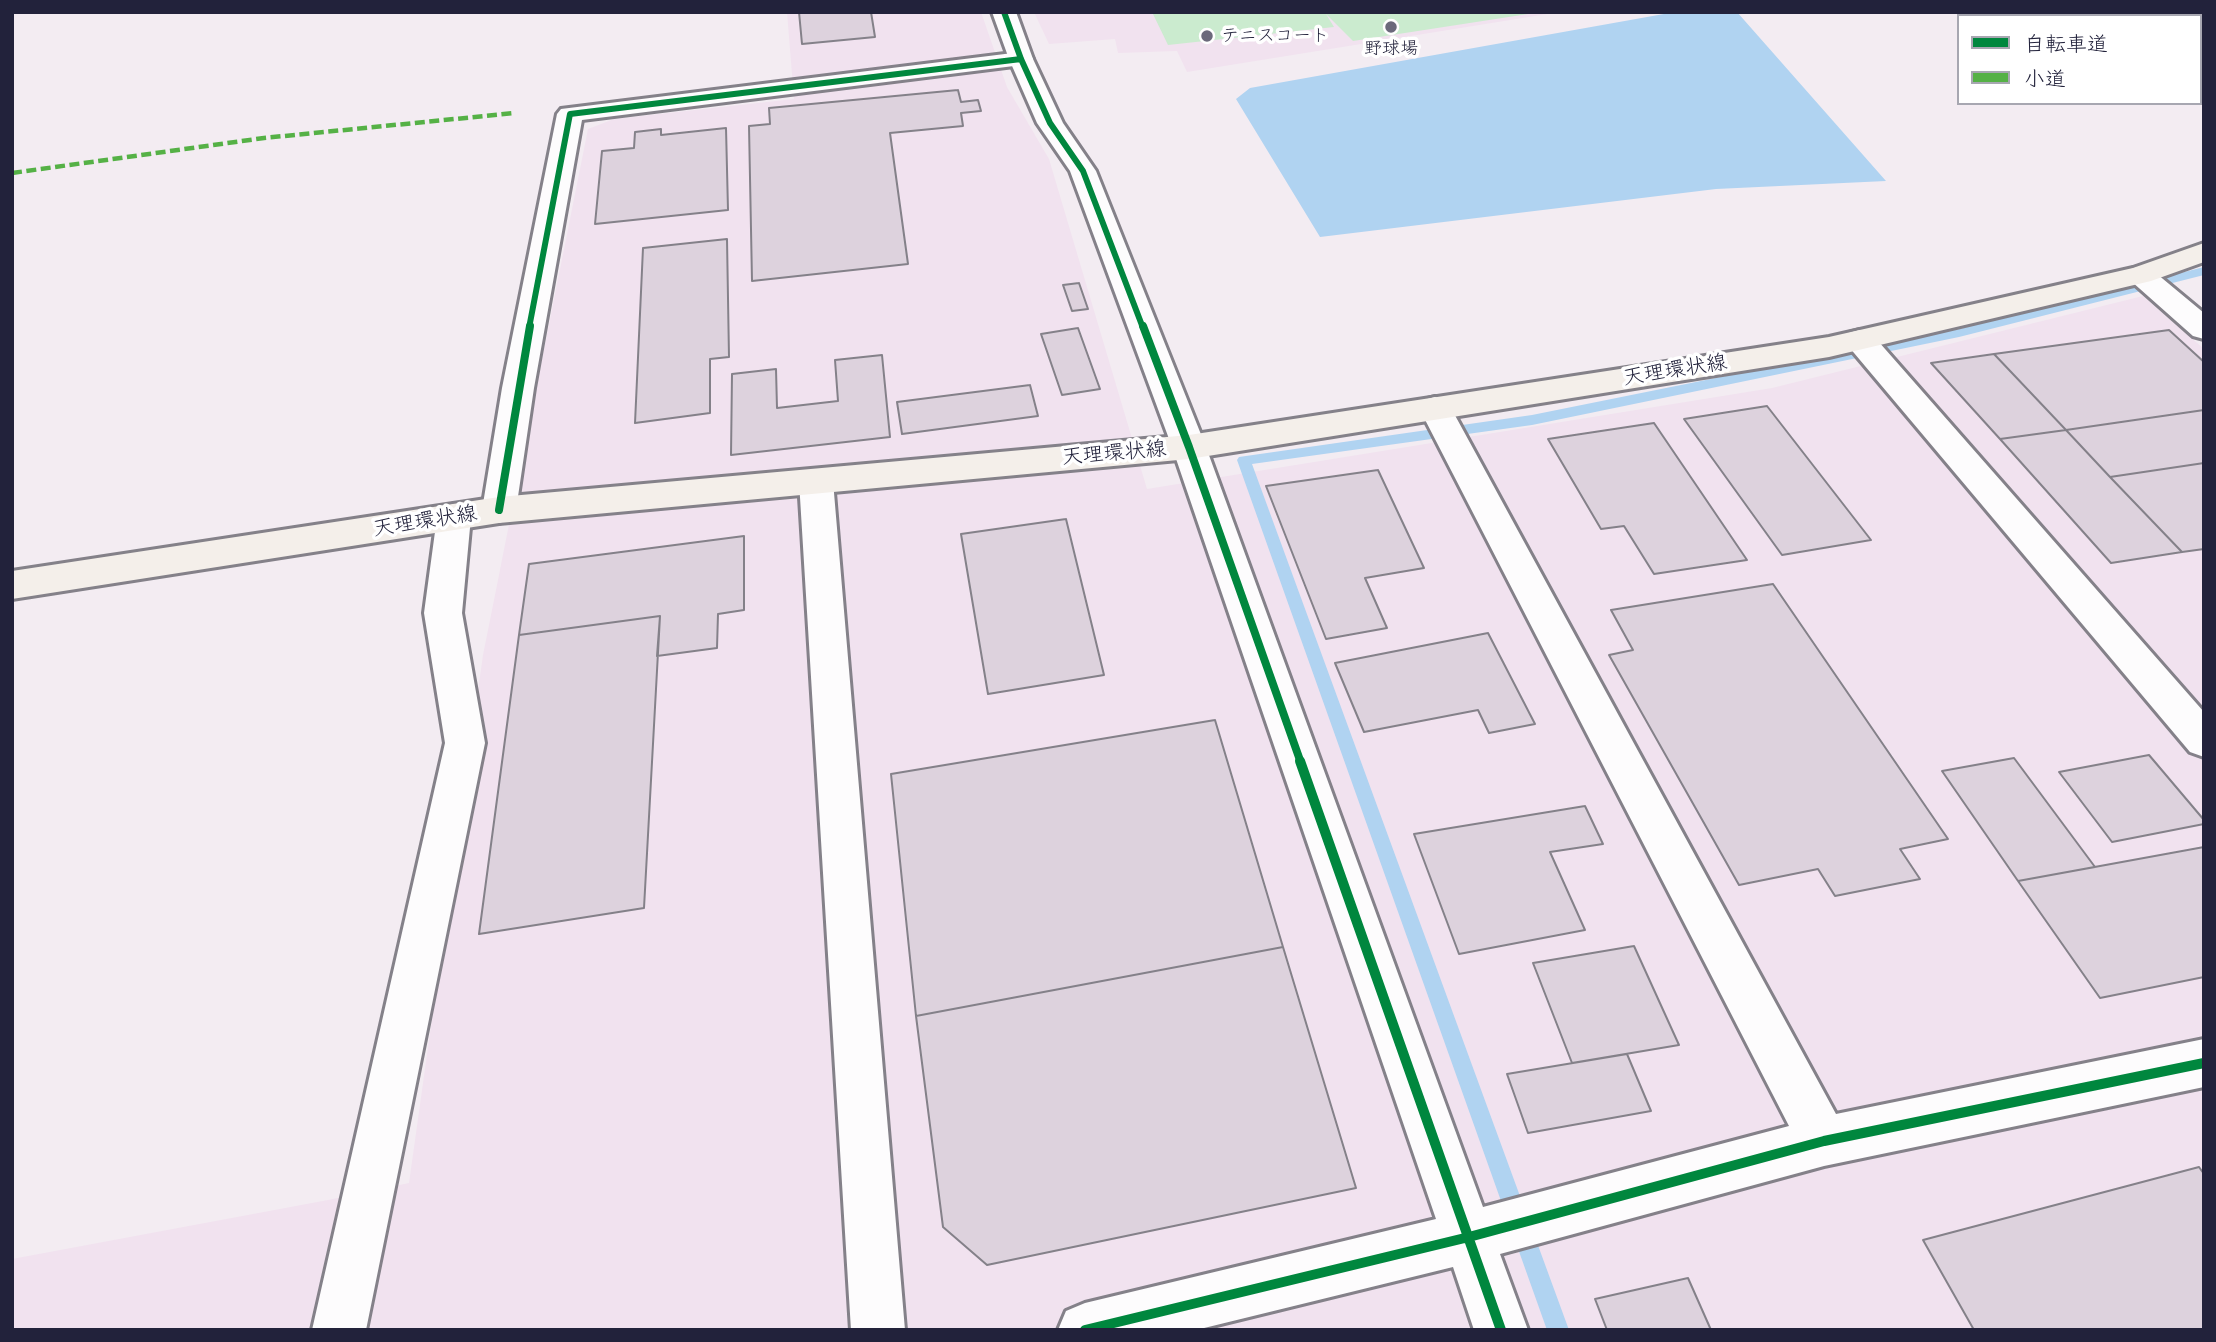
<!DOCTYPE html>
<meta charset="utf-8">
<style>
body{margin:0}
#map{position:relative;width:2216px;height:1342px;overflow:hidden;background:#f3ecf2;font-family:Pangolin,"Klee One",sans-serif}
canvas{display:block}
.frame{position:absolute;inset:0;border:14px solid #22223b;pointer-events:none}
.legend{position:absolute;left:1957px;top:14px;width:245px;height:91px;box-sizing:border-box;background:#fff;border:2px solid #a7a7b1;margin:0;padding:9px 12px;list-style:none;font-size:21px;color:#22223b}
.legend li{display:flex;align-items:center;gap:14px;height:35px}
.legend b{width:35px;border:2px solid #a7a7b1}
</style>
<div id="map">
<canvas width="2216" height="1342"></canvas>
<div class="frame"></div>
<ul class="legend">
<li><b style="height:9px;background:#00873e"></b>自転車道</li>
<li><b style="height:9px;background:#55b146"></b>小道</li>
</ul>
</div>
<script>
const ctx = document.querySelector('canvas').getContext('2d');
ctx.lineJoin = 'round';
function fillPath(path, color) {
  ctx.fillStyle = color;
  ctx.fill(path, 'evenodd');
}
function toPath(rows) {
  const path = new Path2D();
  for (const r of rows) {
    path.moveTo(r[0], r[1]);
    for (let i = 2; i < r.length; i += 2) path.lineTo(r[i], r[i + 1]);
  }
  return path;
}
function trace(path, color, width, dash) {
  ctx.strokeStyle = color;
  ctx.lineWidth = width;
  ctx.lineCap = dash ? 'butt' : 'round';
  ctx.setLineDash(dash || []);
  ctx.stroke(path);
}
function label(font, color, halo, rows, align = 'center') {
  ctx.font = font + ' Pangolin,"Klee One",sans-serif';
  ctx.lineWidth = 7;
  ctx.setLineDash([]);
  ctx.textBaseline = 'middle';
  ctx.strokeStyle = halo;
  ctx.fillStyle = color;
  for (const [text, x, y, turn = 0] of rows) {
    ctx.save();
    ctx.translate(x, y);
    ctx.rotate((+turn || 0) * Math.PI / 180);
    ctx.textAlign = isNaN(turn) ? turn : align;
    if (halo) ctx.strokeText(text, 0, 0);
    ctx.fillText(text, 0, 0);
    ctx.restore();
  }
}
const built = toPath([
 [787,12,981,12,1007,87,1049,159,1147,489,1772,388,2143,296,2204,349,2204,1330,12,1330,12,1259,328,1200,409,1183,483,655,588,129,614,119,794,99],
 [1034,12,1560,12,1187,72,1177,51,1118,53,1115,39,1049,44]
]);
const green = toPath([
 [1152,12,1325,13,1541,12,1353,41,1326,14,1334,27,1168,45]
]);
const water = toPath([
 [1675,12,1737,12,1886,181,1716,189,1320,237,1236,99,1250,88]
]);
const stream = toPath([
 [2204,267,2204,275,1959,337,1532,425,1252,464,1569,1330,1547,1330,1237,460,1239,457,1532,415,1959,329,2204,267]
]);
const building = toPath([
 [799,12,871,12,875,37,802,44,799,12],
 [958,90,961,102,978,100,981,111,961,113,963,126,890,133,908,264,752,281,749,126,770,124,769,108,958,90],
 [726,128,728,210,595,224,602,151,634,148,635,132,661,129,661,135,726,128],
 [727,239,729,357,710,359,710,413,635,423,643,248,727,239],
 [1079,283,1088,309,1072,311,1063,285,1079,283],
 [1078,328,1100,389,1062,395,1041,334,1078,328],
 [2169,330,2204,362,2204,410,2066,430,1994,354,2169,330],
 [1994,354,2066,430,2000,439,1931,363,1994,354],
 [882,355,890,437,731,455,732,374,776,369,777,408,838,401,835,360,882,355],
 [1030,385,1038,416,902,434,897,402,1030,385],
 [1767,406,1871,540,1782,555,1684,419,1767,406],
 [2204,410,2204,463,2110,477,2066,430,2204,410],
 [1654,423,1747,560,1654,574,1624,526,1601,529,1548,439,1654,423],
 [2066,430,2110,477,2182,552,2111,563,2000,439,2066,430],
 [2204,463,2204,549,2182,552,2110,477,2204,463],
 [1378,470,1424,568,1365,578,1387,628,1326,639,1266,486,1378,470],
 [1066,519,1104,675,988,694,961,534,1066,519],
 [744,536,744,610,718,614,717,648,657,656,660,616,519,635,529,564,744,536],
 [1773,584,1948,839,1900,849,1920,879,1835,896,1818,869,1739,885,1609,655,1633,650,1611,610,1773,584],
 [660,616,644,908,479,934,519,635,660,616],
 [1488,633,1535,724,1489,733,1478,710,1364,732,1335,663,1488,633],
 [1215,720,1283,947,916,1016,891,774,1215,720],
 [2149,755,2204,820,2204,824,2112,842,2059,772,2149,755],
 [2014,758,2095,867,2018,881,1942,771,2014,758],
 [1585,806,1603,844,1550,852,1585,930,1459,954,1414,834,1585,806],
 [2204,847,2204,977,2100,998,2018,881,2204,847],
 [1634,946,1679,1045,1572,1063,1533,963,1634,946],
 [1283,947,1356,1188,987,1265,943,1227,916,1016,1283,947],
 [1627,1054,1651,1111,1528,1133,1507,1074,1627,1054],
 [2199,1167,2204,1174,2204,1330,1974,1330,1923,1240,2199,1167],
 [1688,1278,1711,1330,1607,1330,1595,1299,1688,1278]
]);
const minor = toPath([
 [2110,12,2135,12,2137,16,2112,16,2110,12],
 [1021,52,1030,54,1033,59,1030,64,582,120,534,388,516,510,511,519,499,523,487,519,482,510,502,388,557,114,561,109,1021,52],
 [2200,65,2204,66,2204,83,2200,82,2200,65],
 [2141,266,2151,269,2204,313,2204,339,2193,336,2131,281,2126,275,2131,269,2141,266],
 [1860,330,1871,333,2204,712,2204,757,2190,752,1849,347,1845,340,1849,333,1860,330],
 [1435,397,1446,400,1451,408,1836,1114,2204,1039,2204,1087,1824,1166,1500,1254,1528,1330,1474,1330,1453,1267,1196,1330,1058,1330,1066,1311,1085,1303,1436,1219,1172,447,1177,439,1189,435,1201,439,1206,447,1483,1207,1789,1126,1419,408,1424,400,1435,397],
 [816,469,828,472,833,481,905,1330,851,1330,799,481,804,472,816,469],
 [454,504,466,508,471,517,462,613,485,743,366,1330,312,1330,445,743,424,613,437,517,442,508,454,504]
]);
const tertiary = toPath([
 [992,12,1016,12,1033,59,1063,123,1096,171,1206,447,1201,455,1189,459,1177,455,1172,447,1070,171,1037,123,1009,59,992,12]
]);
const primary = toPath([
 [2204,243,2204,262,2151,281,1829,357,1189,459,499,523,12,599,12,571,499,497,1189,435,1829,337,2133,268,2204,243]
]);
const quiet = toPath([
 [12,173,264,138,515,113]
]);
const cyclewayFar2 = toPath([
 [1004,12,1021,59,1050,123,1083,171,1143,328],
 [529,328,570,114,1021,59]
]);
const cyclewayFar1 = toPath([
 [1143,326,1189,447,1301,763],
 [499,510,530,326]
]);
const cycleway = toPath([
 [1300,761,1501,1330],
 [1085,1330,1469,1237,1824,1141,2204,1063]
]);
const markers = [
 [1391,27,7,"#6b697b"],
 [1207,36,7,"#6b697b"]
];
const farPoinames = [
 ["テニスコート",1221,36],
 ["野球場",1391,49,"center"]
];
const streetNames = [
 ["天理環状線",1675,371,-9],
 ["天理環状線",1114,454,-5],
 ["天理環状線",425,522,-9]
];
fillPath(built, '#f1e2ef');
fillPath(green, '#cbebcf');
fillPath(water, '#b0d3f1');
fillPath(stream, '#b0d3f1');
fillPath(building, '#ddd2dd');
trace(building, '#848189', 2);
trace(minor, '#848189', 6);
trace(tertiary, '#848189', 6);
trace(primary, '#848189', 6);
fillPath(minor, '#fdfcfd');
fillPath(tertiary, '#fdfcfd');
fillPath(primary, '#f4efea');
trace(quiet, '#55b146', 4.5, [10, 4.5]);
trace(cyclewayFar2, '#00873e', 6);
trace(cyclewayFar1, '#00873e', 8);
trace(cycleway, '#00873e', 10);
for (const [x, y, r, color] of markers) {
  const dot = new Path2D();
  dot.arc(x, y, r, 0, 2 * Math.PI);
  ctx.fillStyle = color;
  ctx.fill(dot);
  trace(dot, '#fff', 2.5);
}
label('18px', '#22223b', '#fff', farPoinames, 'left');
label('21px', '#22223b', '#fff', streetNames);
</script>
